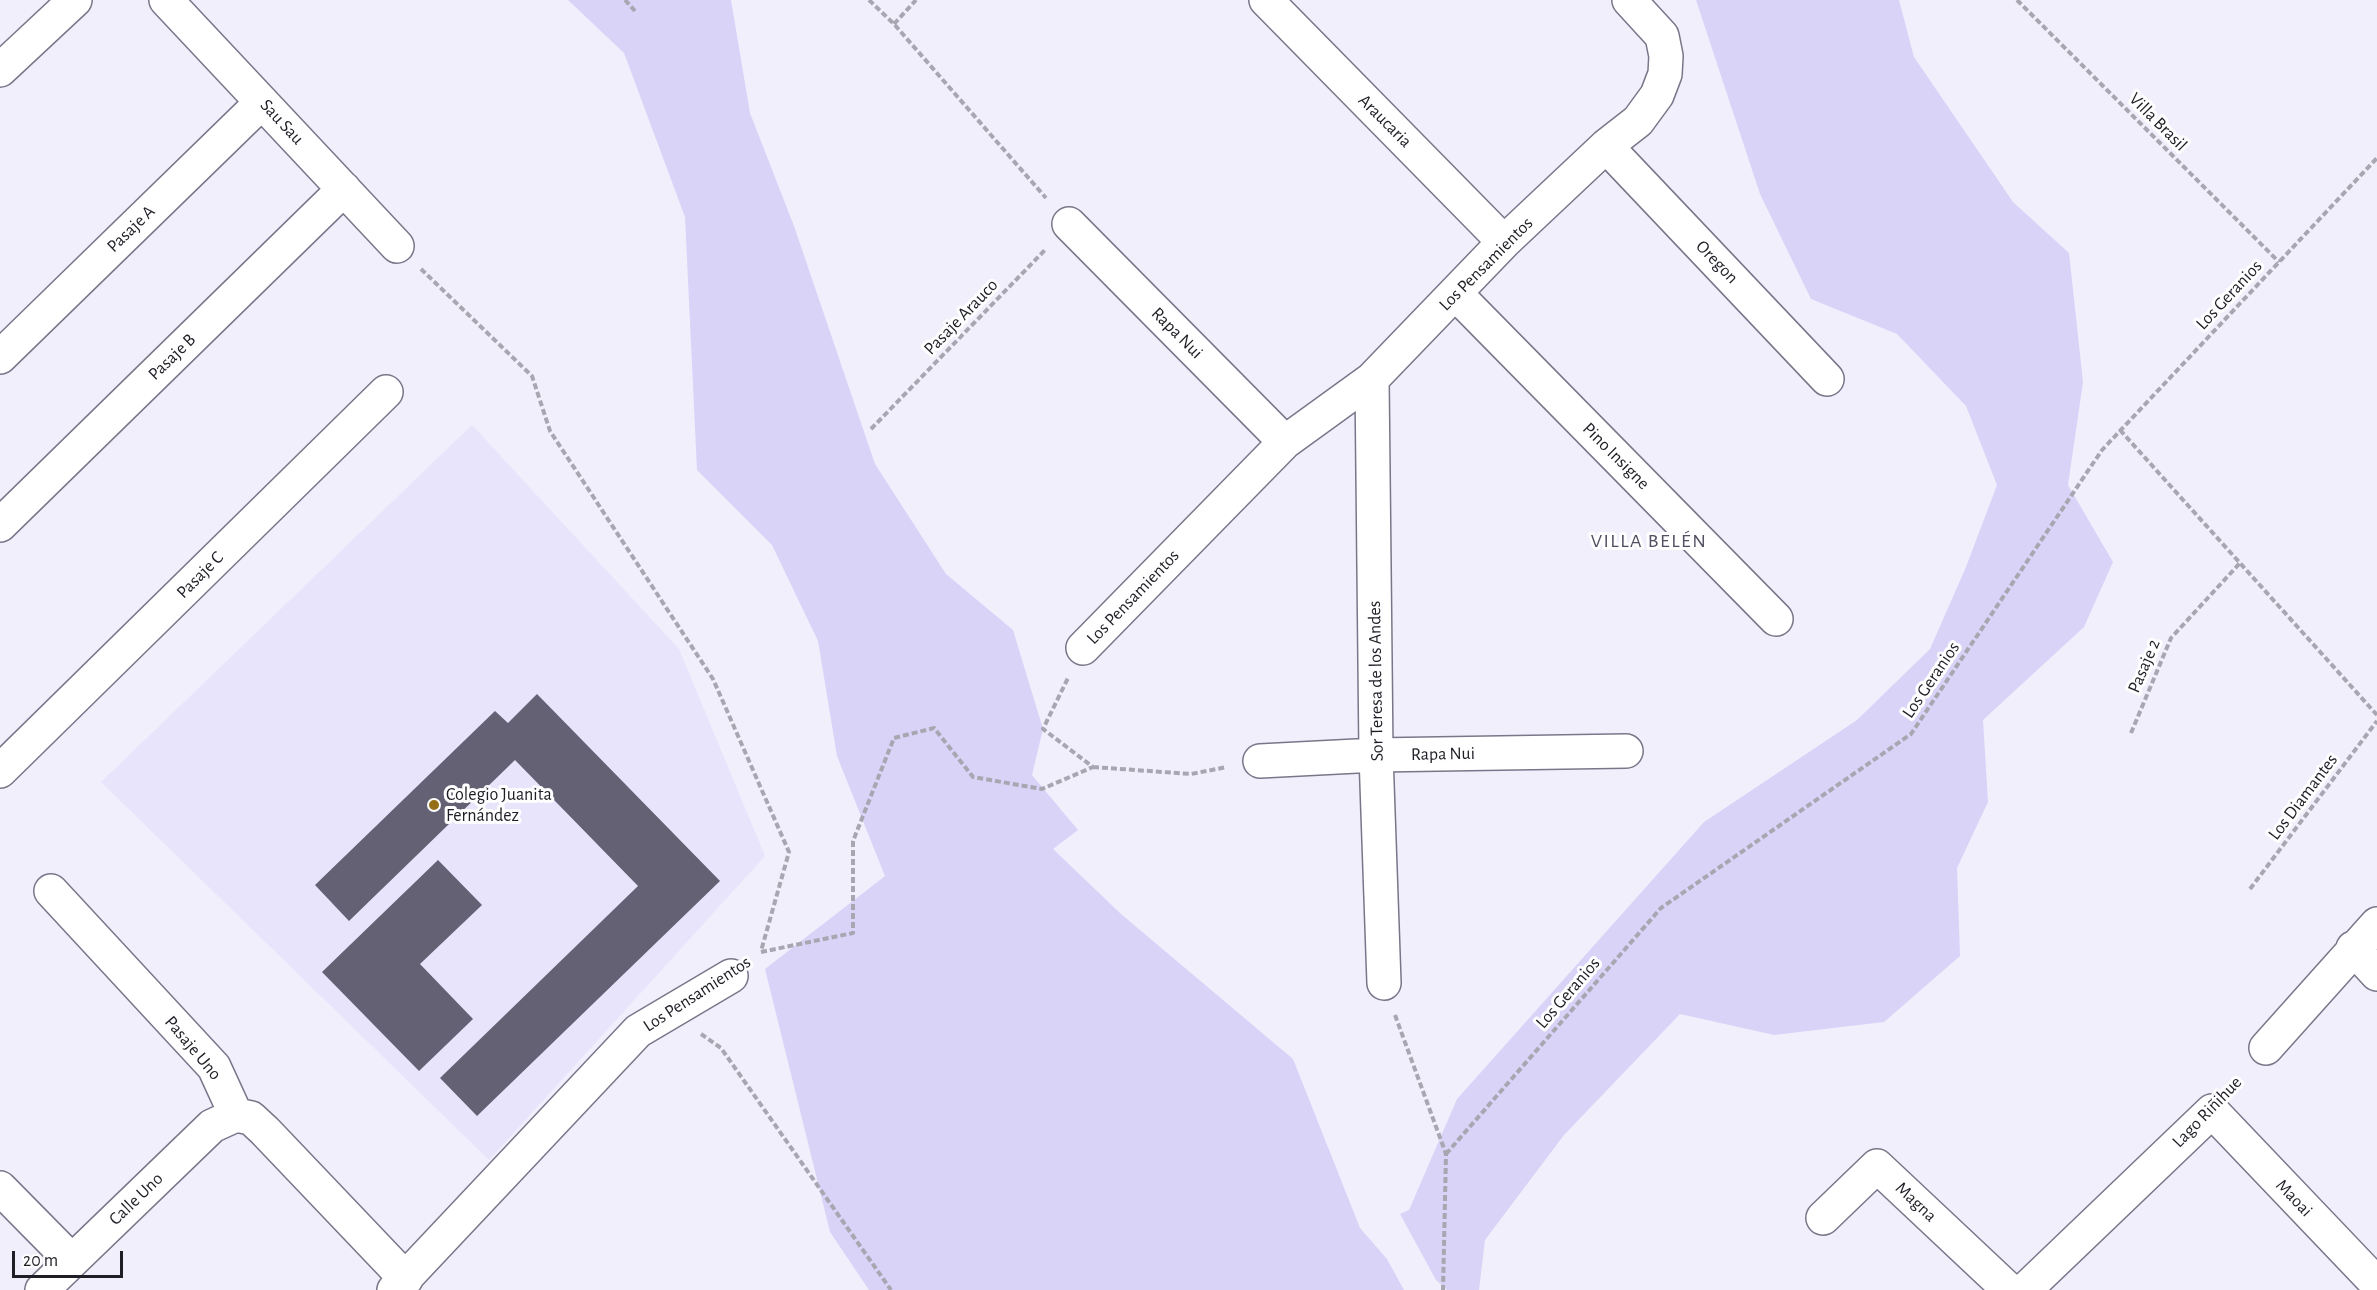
<!DOCTYPE html>
<meta charset="utf-8">
<style>
body{margin:0}
#map{position:relative;width:2377px;height:1290px;overflow:hidden;background:#f1effc;font-family:"Alegreya Sans",sans-serif}
canvas{display:block}
.scale{position:absolute;left:12px;top:1251px;width:111px;height:27px;box-sizing:border-box;border:3px solid #1f1d25;border-top:0;padding-left:8px;font-size:18px;line-height:21px;white-space:nowrap;color:#1f1d25;-webkit-text-stroke:4px #fefefe;paint-order:stroke}
</style>
<div id="map">
<canvas width="2377" height="1290"></canvas>
<div class="scale">20 m</div>
</div>
<script>
const ctx = document.querySelector('canvas').getContext('2d');
ctx.lineJoin = 'round';
function fillPath(path, color) {
  ctx.fillStyle = color;
  ctx.fill(path, 'evenodd');
}
function toPath(rows) {
  const path = new Path2D();
  for (const r of rows) {
    path.moveTo(r[0], r[1]);
    for (let i = 2; i < r.length; i += 2) path.lineTo(r[i], r[i + 1]);
  }
  return path;
}
function trace(path, color, width, dash) {
  ctx.strokeStyle = color;
  ctx.lineWidth = width;
  ctx.lineCap = dash ? 'butt' : 'round';
  ctx.setLineDash(dash || []);
  ctx.stroke(path);
}
function label(font, color, halo, rows, align = 'center') {
  ctx.font = font + ' "Alegreya Sans",sans-serif';
  ctx.lineWidth = 6;
  ctx.setLineDash([]);
  ctx.textBaseline = 'middle';
  ctx.strokeStyle = halo;
  ctx.fillStyle = color;
  for (const [text, x, y, turn = 0] of rows) {
    ctx.save();
    ctx.translate(x, y);
    ctx.rotate((+turn || 0) * Math.PI / 180);
    ctx.textAlign = isNaN(turn) ? turn : align;
    if (halo) ctx.strokeText(text, 0, 0);
    ctx.fillText(text, 0, 0);
    ctx.restore();
  }
}
const built = toPath([
 [472,425,679,649,765,856,489,1160,101,782]
]);
const green = toPath([
 [568,0,731,0,750,113,794,226,875,464,946,574,1013,630,1043,729,1032,775,1078,830,1053,849,1121,914,1293,1059,1360,1228,1387,1259,1404,1290,869,1290,830,1232,765,969,885,876,837,756,818,641,772,545,697,470,685,217,624,53],
 [1696,0,1899,0,1914,57,2013,202,2069,253,2083,382,2068,485,2113,562,2084,627,1983,720,1988,802,1957,868,1960,956,1884,1022,1774,1035,1680,1014,1564,1135,1485,1240,1479,1290,1447,1290,1436,1280,1400,1214,1409,1210,1457,1099,1704,822,1857,720,1930,649,1966,567,1997,485,1966,406,1897,334,1811,299,1760,194]
]);
const building = toPath([
 [537,694,720,881,477,1116,440,1078,638,886,515,760,349,921,315,885,495,711,508,723],
 [438,860,482,905,420,964,473,1019,419,1071,322,972]
]);
const path = toPath([
 [625,0,635,11],
 [869,0,894,24,1046,198],
 [2017,0,2279,262],
 [894,24,916,0],
 [421,269,532,376,550,431,713,679,789,852,761,951],
 [871,429,1045,250],
 [2120,430,2377,715],
 [2131,733,2171,638,2240,563],
 [1093,767,1191,774,1227,767],
 [2250,889,2377,721],
 [761,952,853,933,853,841,894,738,934,728,973,777,1042,789,1093,767,1043,729,1068,678],
 [1395,1015,1446,1154,1443,1290],
 [701,1034,721,1048,891,1290],
 [1446,1154,1661,908,1911,734,2102,450,2377,158]
]);
const street = toPath([
 [166,0,397,246],
 [1266,0,1504,242],
 [1606,146,1827,379],
 [1069,224,1285,442],
 [1456,294,1776,619],
 [0,357,262,102],
 [1372,379,1376,755,1384,983],
 [0,525,344,189],
 [1083,648,1285,442,1372,379,1504,242,1606,146,1638,121,1657,95,1665,74,1666,56,1662,36,1629,0],
 [1260,761,1376,755,1626,751],
 [0,771,386,392],
 [51,891,214,1067,236,1115],
 [2353,948,2377,974],
 [2266,1048,2377,924],
 [236,1115,251,1118,265,1131,406,1279],
 [0,1188,72,1261],
 [1823,1218,1877,1166,2009,1290],
 [42,1290,212,1126,236,1115],
 [394,1290,638,1031,731,976],
 [2025,1290,2212,1111,2377,1284]
]);
const secondary = toPath([
 [0,70,75,0]
]);
const markers = [
 [434,805,6,"#956f18"]
];
const streetNames = [
 ["Araucaria",1385,121,45],
 ["Sau Sau",282,122,47],
 ["Villa Brasil",2158,122,45],
 ["Pasaje A",131,229,-44],
 ["Oregon",1717,262,46],
 ["Los Pensamientos",1486,264,-45],
 ["Los Geranios",2229,295,-47],
 ["Pasaje Arauco",961,317,-46],
 ["Rapa Nui",1177,333,45],
 ["Pasaje B",172,357,-44],
 ["Pino Insigne",1616,456,45],
 ["Pasaje C",200,575,-45],
 ["Los Pensamientos",1133,597,-46],
 ["Pasaje 2",2144,666,-67],
 ["Los Geranios",1931,680,-56],
 ["Sor Teresa de los Andes",1376,681,-91],
 ["Rapa Nui",1443,754,-1],
 ["Los Diamantes",2303,797,-53],
 ["Los Geranios",1568,993,-49],
 ["Los Pensamientos",697,994,-33],
 ["Pasaje Uno",193,1048,50],
 ["Lago Riñihue",2207,1112,-46],
 ["Maoai",2294,1198,46],
 ["Calle Uno",136,1199,-44],
 ["Magna",1916,1202,43]
];
const poiNames = [
 ["Colegio Juanita",446,795],
 ["Fernández",446,816]
];
const neighbourhoodNames = [
 ["VILLA BELÉN",1649,541]
];
fillPath(built, '#e7e4fc');
fillPath(green, '#d9d3f8');
fillPath(building, '#646174');
trace(street, '#7a768a', 36);
trace(secondary, '#7a768a', 36);
trace(path, '#a8a6b1', 4, [6, 3]);
trace(street, '#fff', 33);
trace(secondary, '#fff', 33);
for (const [x, y, r, color] of markers) {
  const dot = new Path2D();
  dot.arc(x, y, r, 0, 2 * Math.PI);
  ctx.fillStyle = color;
  ctx.fill(dot);
  trace(dot, '#fefefe', 2);
}
label('18px', '#1f1d25', '#fefefe', streetNames);
label('18px', '#1f1d25', '#fefefe', poiNames, 'left');
ctx.letterSpacing = '1.5px';
label('20px', '#524f62', '#fefefe', neighbourhoodNames);
ctx.letterSpacing = '0px';
</script>
